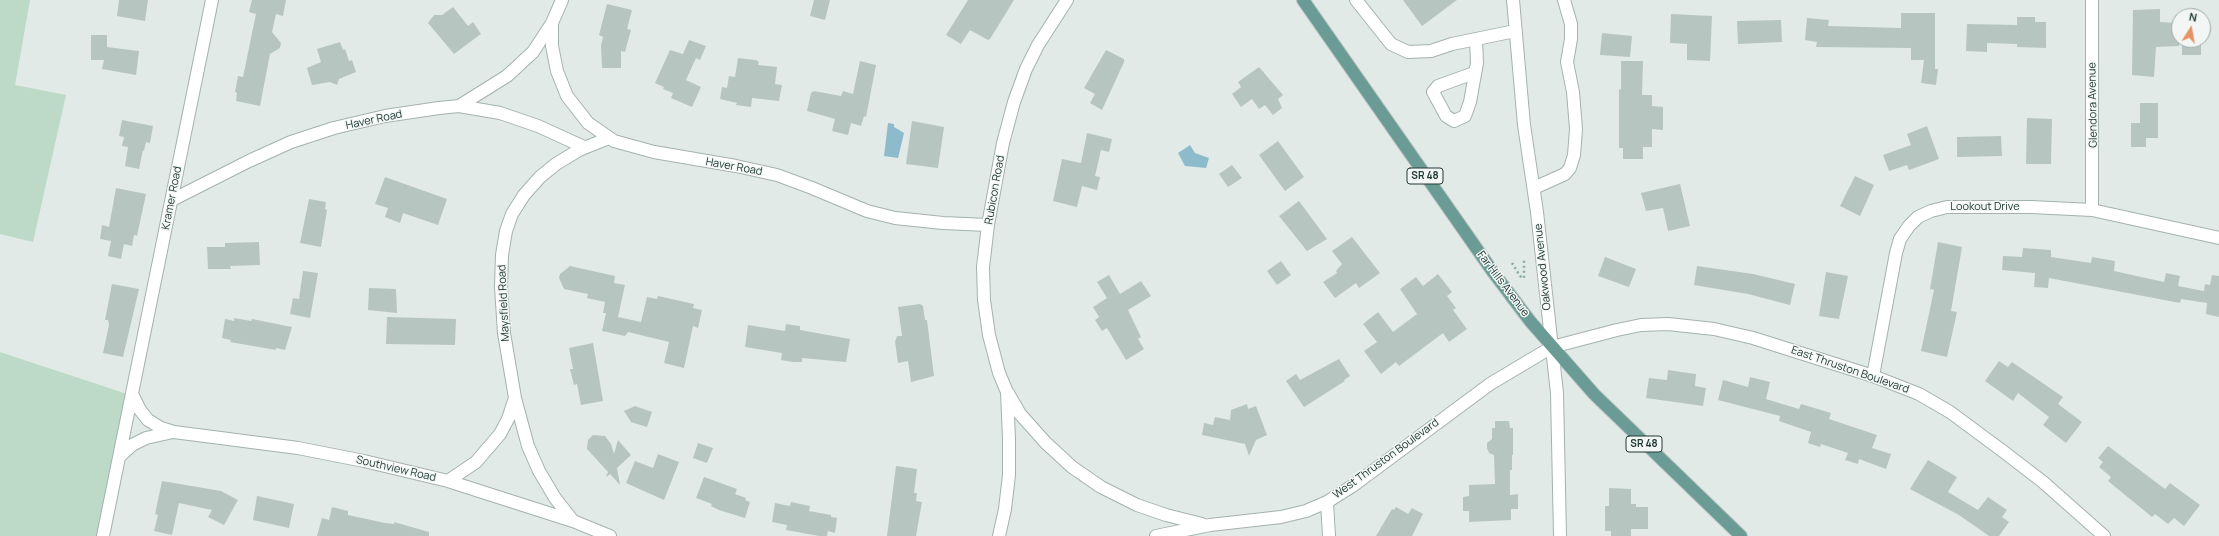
<!DOCTYPE html>
<style>
body{margin:0}
#map{position:relative;width:2219px;height:536px;overflow:hidden;background:#e1eae7;font-family:Manrope,sans-serif}
canvas{display:block}
.north{position:absolute;left:2171px;top:8px;width:40px;height:40px;box-sizing:border-box;background:#f2f7f5;border:1px solid #9faba9;border-radius:50%;rotate:11deg;font-size:11px;font-weight:700;line-height:16px;text-align:center;color:#233a36}
.north::after{content:'';display:block;margin:auto;width:14px;height:18px;background:#e59265;clip-path:polygon(50% 0,100% 100%,50% 72%,0 100%)}
</style>
<div id="map">
<canvas width="2219" height="536"></canvas>
<div class="north">N</div>
</div>
<script>
const ctx = document.querySelector('canvas').getContext('2d');
ctx.lineJoin = 'round';
function fillPath(path, color) {
  ctx.fillStyle = color;
  ctx.fill(path, 'evenodd');
}
function toPath(rows) {
  const path = new Path2D();
  for (const r of rows) {
    path.moveTo(r[0], r[1]);
    for (let i = 2; i < r.length; i += 2) path.lineTo(r[i], r[i + 1]);
  }
  return path;
}
function trace(path, color, width, dash) {
  ctx.strokeStyle = color;
  ctx.lineWidth = width;
  ctx.lineCap = dash ? 'butt' : 'round';
  ctx.setLineDash(dash || []);
  ctx.stroke(path);
}
function label(font, color, halo, rows, align = 'center') {
  ctx.font = font + ' Manrope,sans-serif';
  ctx.lineWidth = 3;
  ctx.setLineDash([]);
  ctx.textBaseline = 'middle';
  ctx.strokeStyle = halo;
  ctx.fillStyle = color;
  for (const [text, x, y, turn = 0] of rows) {
    ctx.save();
    ctx.translate(x, y);
    ctx.rotate((+turn || 0) * Math.PI / 180);
    ctx.textAlign = isNaN(turn) ? turn : align;
    if (halo) ctx.strokeText(text, 0, 0);
    ctx.fillText(text, 0, 0);
    ctx.restore();
  }
}
const green = toPath([
 [0,0,30,0,15,85,66,95,33,242,0,234],
 [0,352,133,396,103,536,0,536]
]);
const water = toPath([
 [888,123,894,124,894,127,904,133,898,158,884,156],
 [1190,145,1195,153,1209,158,1206,168,1185,166,1178,153]
]);
const building = toPath([
 [119,0,148,0,145,21,117,16],
 [252,0,286,0,283,16,276,14,272,32,281,43,280,48,270,54,260,106,236,101,237,93,235,92,238,76,243,77,256,14,249,12],
 [814,0,830,0,825,20,810,16],
 [968,0,1014,0,990,39,988,40,970,30,961,44,946,35],
 [1403,0,1457,0,1422,26],
 [607,4,632,10,627,29,631,30,625,52,621,51,621,68,602,68,601,46,603,37,599,35],
 [453,7,468,26,473,22,481,34,454,54,428,23,434,15,442,15],
 [2160,9,2160,22,2179,23,2179,46,2156,47,2154,77,2132,75,2133,10],
 [1901,13,1935,13,1935,69,1938,69,1936,85,1921,83,1924,60,1911,60,1911,48,1816,47,1817,42,1805,40,1807,18,1829,20,1828,26,1901,28],
 [1671,14,1712,16,1710,61,1687,60,1687,44,1670,43],
 [2017,17,2035,17,2035,22,2046,22,2046,48,2017,47,2017,44,1987,43,1987,52,1966,51,1967,24,2017,25],
 [1781,20,1782,42,1738,44,1737,21],
 [1602,33,1632,36,1630,57,1600,55],
 [91,35,107,35,107,47,139,51,136,75,102,69,104,60,91,60],
 [689,40,706,46,700,60,696,58,686,80,701,87,692,107,671,98,673,93,663,89,664,87,655,83,670,50,683,54],
 [2182,40,2201,40,2201,55,2182,55],
 [340,42,343,50,345,49,349,61,352,60,356,72,339,79,337,85,330,82,312,85,307,68,321,62,317,49],
 [1106,50,1124,59,1124,62,1102,110,1090,103,1095,94,1084,88],
 [738,58,756,60,759,62,758,65,777,67,775,84,782,85,779,101,752,98,751,107,736,105,737,103,720,99,722,87,727,88,729,76,735,77],
 [860,61,876,65,866,117,864,116,861,126,851,123,848,135,832,131,835,119,807,111,811,93,814,91,841,96,843,91,853,94],
 [1621,61,1643,61,1642,95,1652,95,1652,106,1663,107,1663,130,1652,129,1652,147,1643,147,1643,159,1623,159,1623,148,1619,148,1619,90,1621,89],
 [1259,67,1283,95,1278,99,1282,108,1273,115,1265,105,1259,109,1252,99,1241,107,1232,94,1241,87,1238,82],
 [2140,103,2158,103,2158,138,2146,138,2146,147,2131,147,2131,123,2140,123],
 [2027,118,2052,119,2051,164,2026,164],
 [122,120,153,126,150,143,146,142,144,151,143,150,139,169,125,166,128,147,122,146,124,137,119,136],
 [912,121,944,127,938,168,906,164],
 [1927,126,1939,159,1909,170,1907,165,1889,171,1883,155,1911,145,1907,134],
 [1087,133,1112,139,1109,152,1101,150,1095,176,1100,177,1097,190,1082,186,1077,207,1053,201,1062,159,1081,163],
 [2001,136,2002,156,1957,157,1957,137],
 [1278,141,1304,177,1285,191,1259,155],
 [1232,165,1242,178,1228,187,1219,174],
 [1855,176,1874,185,1860,216,1840,206],
 [385,177,447,199,438,225,403,213,400,223,385,217,388,208,375,204],
 [1680,184,1690,226,1668,231,1663,208,1646,211,1641,193],
 [116,188,146,194,137,236,134,235,132,246,124,244,121,259,108,256,111,241,100,239,102,225,109,227],
 [309,199,326,202,325,209,327,210,321,247,300,243],
 [1299,201,1327,239,1307,251,1279,216],
 [1352,237,1380,273,1359,288,1356,283,1335,298,1323,282,1337,273,1336,271,1342,264,1332,251],
 [259,242,260,265,230,266,231,269,208,269,207,247,225,247,225,243],
 [1938,242,1962,247,1951,311,1957,312,1947,357,1921,351,1934,290,1930,289],
 [2023,248,2051,250,2051,257,2091,263,2092,257,2115,261,2114,271,2164,282,2166,273,2180,276,2178,286,2204,291,2205,284,2210,285,2212,275,2219,276,2219,317,2206,314,2207,303,2181,299,2180,303,2049,278,2048,288,2034,287,2035,273,2002,270,2003,256,2022,257],
 [1605,257,1636,269,1629,287,1598,276],
 [1281,261,1291,275,1277,285,1267,271],
 [570,266,615,276,614,283,625,285,618,317,641,322,647,297,657,299,658,296,694,304,693,308,702,310,698,328,693,326,684,368,664,363,669,342,628,332,625,336,602,331,606,313,603,313,605,302,587,298,588,294,564,289,559,278,560,274],
 [1697,266,1753,274,1795,284,1790,305,1748,294,1694,285],
 [303,271,318,273,310,318,290,314,293,298,299,299],
 [1826,272,1848,276,1839,319,1819,316],
 [1438,274,1452,292,1447,296,1456,308,1453,310,1467,329,1449,342,1443,333,1399,366,1396,362,1381,374,1364,351,1377,342,1363,324,1378,312,1393,332,1417,314,1400,289,1416,277,1423,286],
 [1109,275,1120,294,1141,281,1151,296,1128,310,1141,337,1138,339,1144,349,1126,360,1107,328,1102,331,1095,320,1099,317,1093,307,1107,298,1097,282],
 [112,284,139,289,123,357,103,353,109,325,108,320,105,320],
 [369,288,396,289,397,313,368,310],
 [920,304,923,306,925,320,927,320,934,376,911,382,908,361,898,363,895,342,897,336,902,336,898,307],
 [387,317,456,319,455,345,386,344],
 [234,318,251,321,252,319,292,327,285,350,276,348,276,350,230,342,231,340,222,338,225,319,234,321],
 [786,324,800,326,800,330,850,339,846,362,802,358,802,362,793,362,781,360,782,353,745,347,748,325,785,331],
 [593,343,603,401,581,405,577,384,574,385,570,369,573,369,569,348],
 [1339,359,1350,376,1344,380,1345,381,1304,407,1286,381,1296,374,1300,380],
 [1999,361,2008,367,2012,362,2063,397,2058,404,2082,422,2066,443,2043,425,2049,417,2018,393,2013,401,1985,381],
 [1668,370,1696,374,1695,386,1706,388,1703,406,1646,398,1649,378,1667,380],
 [1750,377,1770,382,1766,399,1799,409,1801,404,1831,413,1829,419,1877,435,1872,448,1891,454,1886,469,1859,459,1858,464,1845,460,1848,453,1821,444,1820,447,1808,443,1811,432,1779,421,1780,416,1718,400,1723,380,1748,387],
 [1247,404,1248,409,1256,406,1267,435,1256,440,1249,456,1245,444,1202,435,1204,423,1213,425,1215,417,1230,420,1231,410],
 [635,406,652,412,647,427,631,422,624,411],
 [1495,421,1509,421,1510,428,1513,428,1513,455,1512,455,1512,470,1510,470,1510,495,1518,494,1518,509,1511,509,1511,520,1469,522,1469,511,1463,511,1463,497,1469,496,1469,485,1495,484,1494,455,1489,453,1487,448,1487,443,1492,439,1492,428,1495,428],
 [593,435,605,436,611,444,614,454,618,440,631,455,617,468,620,485,610,474,606,477,608,472,587,449,588,440],
 [698,443,713,448,707,463,693,458],
 [2108,446,2165,489,2170,483,2200,505,2184,526,2174,518,2168,524,2155,514,2152,517,2108,481,2111,477,2099,467,2103,462,2098,458],
 [658,454,679,462,664,500,626,483,635,461,653,468],
 [1928,460,1957,477,1948,492,1978,510,1988,497,2007,510,2002,517,2009,522,1999,536,1989,536,1959,515,1910,489],
 [896,466,917,469,914,493,917,493,916,501,922,502,916,536,887,536],
 [704,477,737,489,735,494,746,498,745,500,750,502,745,518,719,510,711,506,712,504,696,498],
 [162,481,221,491,238,500,224,525,208,517,212,510,179,503,172,535,154,531,158,515,155,514],
 [1609,488,1631,489,1631,504,1636,504,1636,507,1648,507,1648,529,1631,529,1631,536,1611,536,1611,531,1605,531,1605,506,1609,506],
 [257,496,294,504,289,528,253,520],
 [791,502,810,506,809,511,831,515,831,517,837,518,835,533,828,531,827,536,819,536,786,530,787,525,772,522,775,503,790,506],
 [332,507,348,511,348,515,385,523,394,524,394,522,429,532,429,536,317,536,322,518,329,520],
 [1396,507,1408,514,1412,508,1423,514,1412,536,1376,536,1392,509,1394,510]
]);
const path = toPath([
 [1512,263,1520,276,1524,278,1524,259]
]);
const minor = toPath([
 [1356,0,1391,44,1408,52,1431,51,1452,44,1515,31],
 [1513,0,1524,125,1537,212,1557,393,1560,536],
 [2092,0,2092,210],
 [552,23,552,46,557,71,567,96,588,123,614,141,654,152,736,166,777,175,812,188,867,211,895,218,943,223,988,225],
 [1474,73,1438,86,1433,92,1446,116,1454,121,1465,116,1470,102,1477,63,1476,39],
 [459,106,507,76,533,52,552,23,562,0],
 [1534,188,1565,174,1570,168,1574,155,1576,129,1573,92,1567,62,1571,39,1571,24,1564,0],
 [172,200,249,161,291,142,334,128,385,116,439,108,459,106,500,113,538,126,584,147],
 [1873,376,1896,253,1900,239,1909,226,1918,217,1931,211,1947,207,2031,207,2092,210,2219,238],
 [1008,393,1020,414,1046,443,1072,467,1101,487,1137,505,1166,515,1202,524],
 [133,396,140,410,148,420,161,428,174,432,298,448,364,461,448,481,573,521,610,536],
 [515,398,528,446,539,471,555,498,573,521],
 [120,456,132,445,146,438,173,432],
 [448,481,476,462,500,434,508,419,515,398,504,333,501,287,502,255,506,231,512,214,524,195,540,177,556,164,579,150,609,138],
 [1327,502,1329,536],
 [103,536,212,0],
 [999,536,1005,509,1009,475,1009,439,1007,392,999,373,989,335,984,300,983,267,988,225,1003,143,1014,102,1026,69,1038,45,1067,0],
 [1156,536,1210,525,1281,517,1306,511,1327,502,1354,485,1490,384,1552,347,1617,330,1641,325,1668,324,1714,329,1753,338,1873,376,1919,394,1950,412,2004,452,2043,482,2104,536]
]);
const major = toPath([
 [1303,0,1493,272,1530,321,1594,394,1741,536]
]);
const shields = [
 [1425,176,36],
 [1644,444,36]
];
const shieldNames = [
 ["SR 48",1425,176],
 ["SR 48",1644,444]
];
const streetNames = [
 ["Glendora Avenue",2093,105,-91],
 ["Haver Road",374,120,-12],
 ["Haver Road",734,167,10],
 ["Rubicon Road",995,190,-80],
 ["Kramer Road",172,198,-79],
 ["Lookout Drive",1985,207],
 ["Oakwood Avenue",1543,267,-96],
 ["Far Hills Avenue",1503,284,53],
 ["Maysfield Road",504,303,-93],
 ["East Thruston Boulevard",1850,370,19],
 ["West Thruston Boulevard",1386,459,-36],
 ["Southview Road",396,469,13]
];
fillPath(green, '#bcdac7');
fillPath(water, '#8ebbcb');
fillPath(building, '#b7c5c1');
trace(minor, '#a4b2ae', 14);
trace(major, '#bdc4c3', 14);
trace(path, '#85aba3', 2.5, [2, 3]);
trace(minor, '#fff', 12);
trace(major, '#6a9c95', 12);
for (const [x, y, w] of shields) {
  const box = new Path2D();
  box.roundRect(x - w / 2, y - 8, w, 16, 3);
  ctx.fillStyle = '#f2f7f5';
  ctx.fill(box);
  trace(box, '#233a36', 1);
}
label('bold 10px', '#233a36', null, shieldNames);
label('11px', '#233a36', '#f2f7f5', streetNames);
</script>
